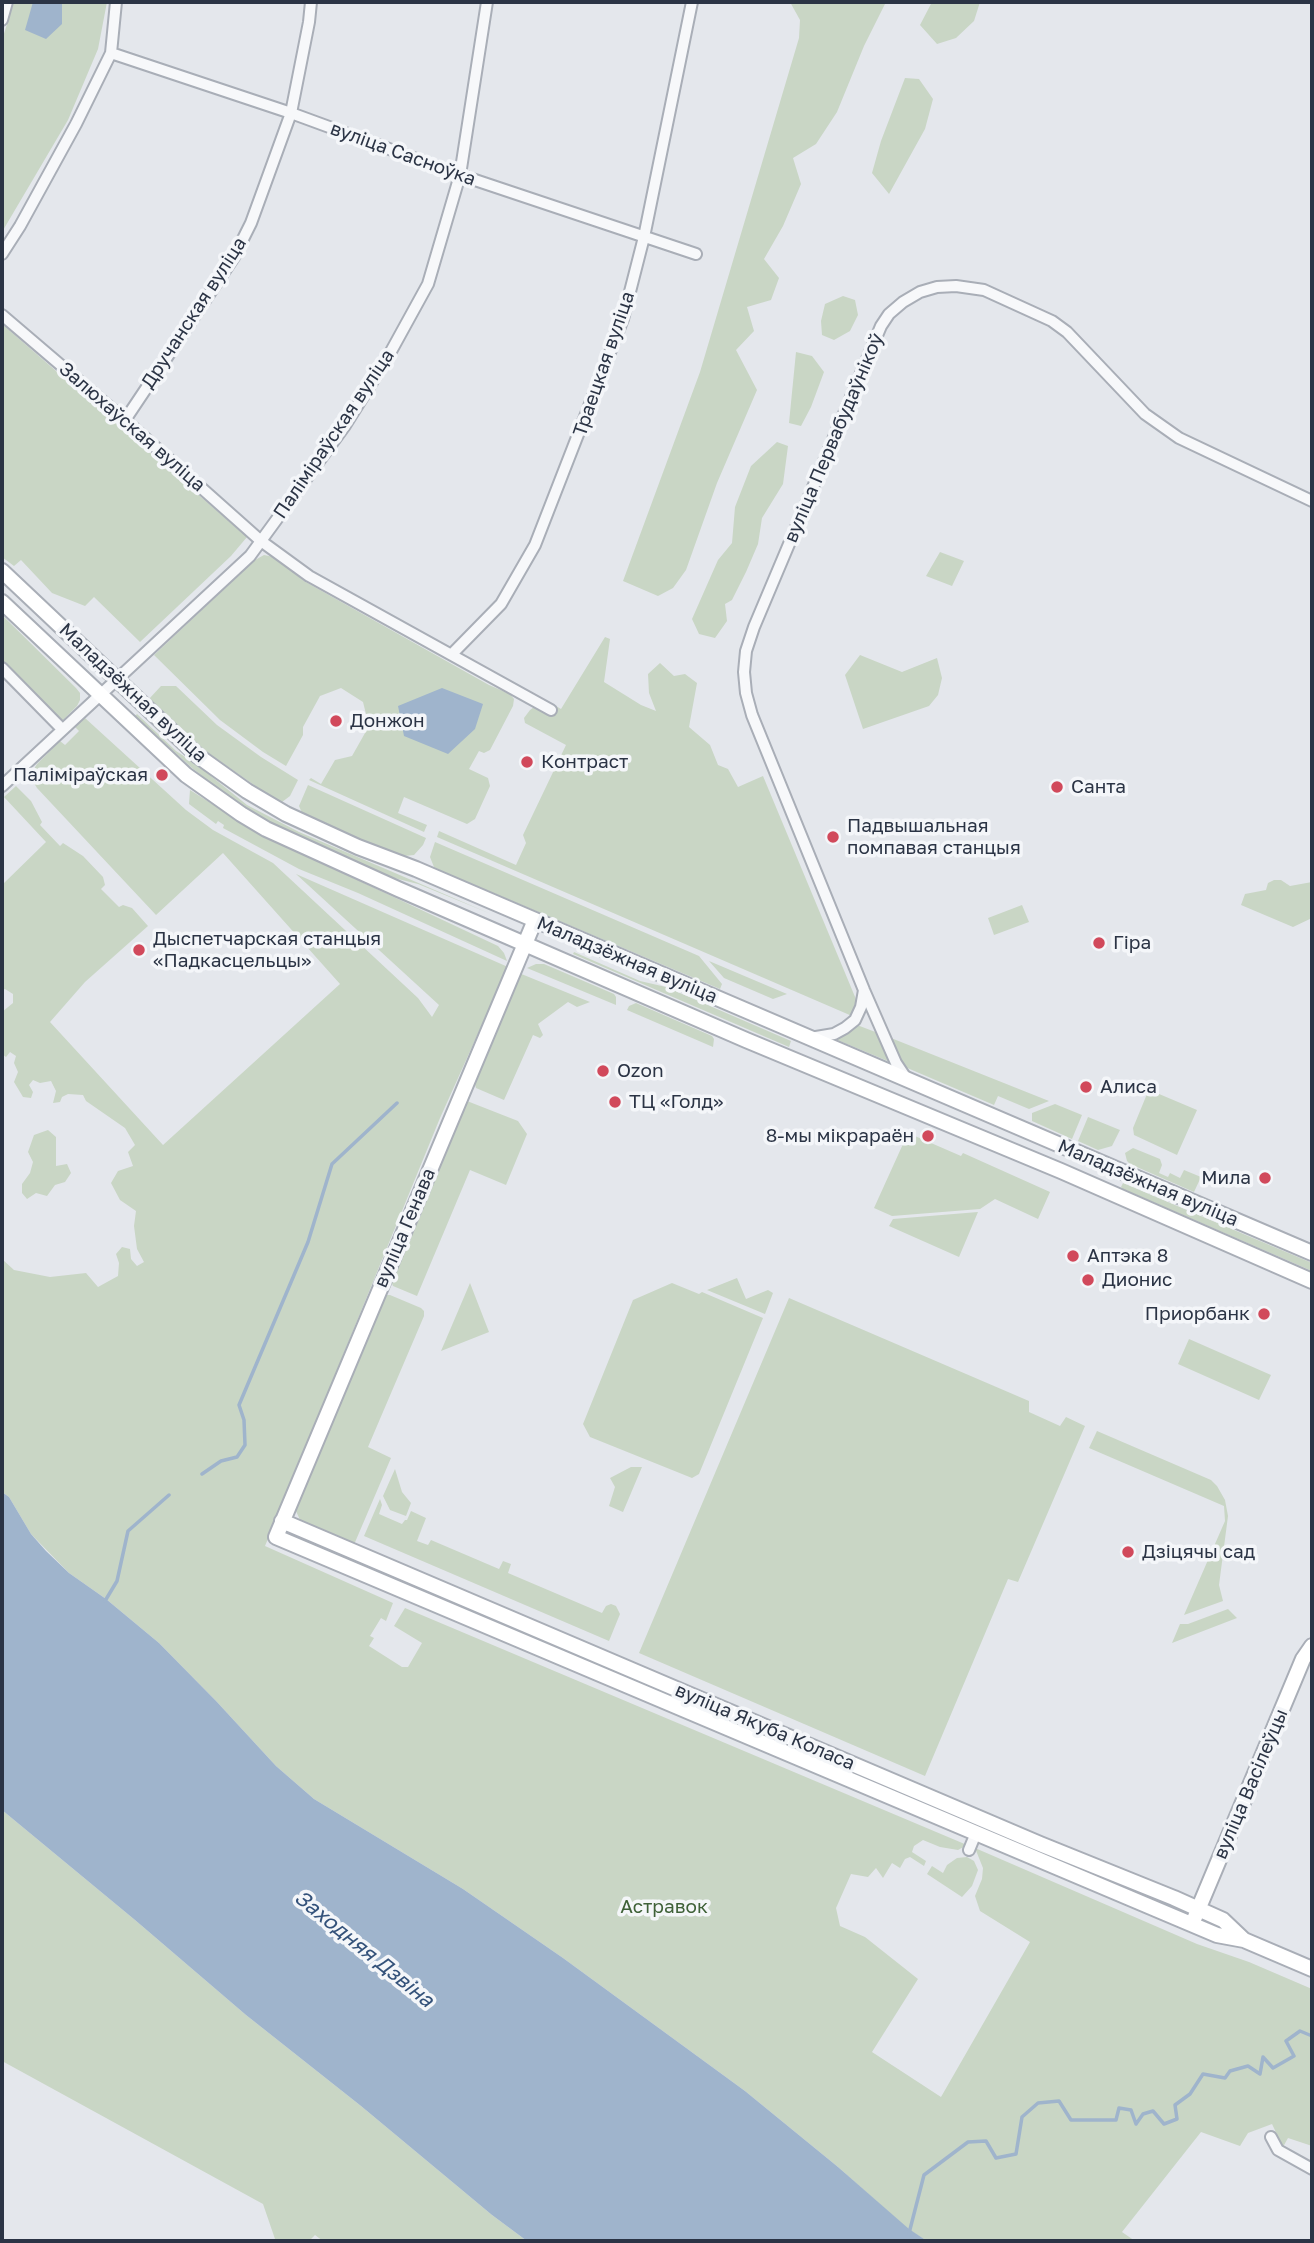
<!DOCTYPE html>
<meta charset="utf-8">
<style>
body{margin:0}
#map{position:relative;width:1314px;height:2243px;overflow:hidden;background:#e4e7ec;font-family:"Golos Text",sans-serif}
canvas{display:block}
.frame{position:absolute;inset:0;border:4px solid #2b3445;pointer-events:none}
</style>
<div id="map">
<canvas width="1314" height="2243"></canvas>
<div class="frame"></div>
</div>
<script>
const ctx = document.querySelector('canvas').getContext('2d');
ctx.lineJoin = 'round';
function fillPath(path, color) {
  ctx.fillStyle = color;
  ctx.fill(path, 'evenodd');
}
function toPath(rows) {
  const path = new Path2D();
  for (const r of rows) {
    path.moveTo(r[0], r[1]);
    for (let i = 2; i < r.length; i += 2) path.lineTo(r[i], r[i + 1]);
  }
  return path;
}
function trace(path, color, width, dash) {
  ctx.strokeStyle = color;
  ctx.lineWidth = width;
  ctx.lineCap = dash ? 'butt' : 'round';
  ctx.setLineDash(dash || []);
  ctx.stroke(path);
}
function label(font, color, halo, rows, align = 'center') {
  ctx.font = font + ' "Golos Text",sans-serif';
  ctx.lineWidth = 7;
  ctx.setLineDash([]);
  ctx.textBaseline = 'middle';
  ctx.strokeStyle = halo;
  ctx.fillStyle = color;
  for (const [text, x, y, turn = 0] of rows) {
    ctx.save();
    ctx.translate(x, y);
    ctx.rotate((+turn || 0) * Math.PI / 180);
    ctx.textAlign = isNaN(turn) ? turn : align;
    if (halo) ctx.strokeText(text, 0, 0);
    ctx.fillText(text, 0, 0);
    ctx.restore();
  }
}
const green = toPath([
 [14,2,107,2,98,49,68,120,2,232,2,40],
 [790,2,886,2,864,46,837,112,816,144,793,158,801,184,783,226,764,259,779,278,771,300,747,307,754,331,736,350,757,390,717,483,686,570,673,588,658,596,623,581,700,372,799,38,800,20],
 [932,2,980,2,974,21,956,38,937,44,920,25],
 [905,78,919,79,933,99,925,129,889,194,872,173,881,141],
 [843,296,855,300,858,315,850,331,834,340,822,335,821,321,825,304],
 [2,324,247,537,231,556,140,642,94,597,85,606,52,593,21,560,14,566,2,557],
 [796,352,812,356,824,372,811,407,801,426,789,423],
 [777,442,788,446,783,484,762,518,758,544,746,572,732,600,725,604,727,621,715,638,699,634,692,619,718,560,732,543,735,507,751,466],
 [940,552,964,561,952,586,926,576],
 [264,555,274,557,304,581,489,685,510,694,514,699,513,706,490,750,484,753,479,751,469,769,488,778,490,786,475,819,467,824,404,797,398,813,427,825,424,832,309,780,311,778,321,784,335,760,352,756,369,726,363,702,341,688,320,696,303,727,303,735,286,766,263,752,220,720,154,655,255,560],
 [2,615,76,688,80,693,80,700,77,706,62,721,2,660],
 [605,637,610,639,604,682,641,705,656,711,649,693,648,674,660,663,674,676,685,674,697,683,689,727,710,745,718,765,728,769,738,787,763,776,858,1004,852,1016,437,837,439,831,516,865,526,843,523,835,566,745,525,723,524,718,530,710,534,707,551,715,556,706,561,709],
 [860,655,902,672,937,658,942,678,938,695,929,706,863,729,845,675],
 [161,686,176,686,217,725,261,757,298,780,290,796,282,802,277,801,201,748,149,699],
 [137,714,176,751,196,764,247,805,299,832,491,914,418,884,394,878,298,837,245,810,192,768,135,716],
 [85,718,186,810,213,830,273,863,418,998,432,1017,439,1005,296,874,508,967,440,1118,265,1546,393,1603,386,1621,381,1618,370,1636,374,1638,369,1646,402,1667,408,1667,422,1643,394,1626,405,1608,967,1845,958,1850,940,1847,923,1840,914,1846,912,1852,926,1861,924,1866,910,1857,905,1859,900,1868,892,1863,883,1878,876,1868,868,1877,851,1874,836,1908,840,1926,865,1937,918,1979,872,2052,941,2097,1030,1942,980,1911,975,1896,982,1879,983,1868,975,1848,1197,1944,1249,1962,1312,1989,1312,2146,1288,2138,1283,2147,1272,2124,1248,2133,1240,2146,1201,2132,1122,2232,1135,2241,927,2241,909,2230,838,2167,745,2091,563,1958,463,1889,314,1799,276,1766,217,1702,159,1643,106,1599,69,1573,31,1534,9,1497,2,1492,2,1259,14,1270,50,1277,86,1273,98,1287,118,1276,119,1263,116,1254,122,1247,130,1249,131,1259,137,1266,144,1262,137,1249,134,1226,136,1211,120,1200,111,1183,118,1171,133,1166,128,1152,135,1145,125,1128,86,1101,83,1095,68,1094,62,1097,60,1102,53,1103,56,1091,51,1081,40,1083,33,1080,29,1085,33,1092,31,1098,23,1097,14,1082,18,1072,14,1063,16,1056,10,1052,6,1057,2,1054,2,1012,13,1003,13,994,5,989,2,990,2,885,46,842,4,797,16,786,31,801,42,822,40,825,60,846,63,843,83,856,103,877,105,885,101,889,119,907,123,905,132,908,148,926,85,982,50,1022,163,1145,340,984,223,853,156,915,37,788,32,780,32,772,37,764,60,741,65,745,79,731,75,727],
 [308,785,426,838,423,845,414,855,404,856,361,840,303,815,299,806],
 [190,790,244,824,281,844,498,946,504,953,507,961,358,893,299,869,223,828,224,825,218,821,216,824,189,804],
 [435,842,699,956,722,984,720,989,439,870,434,867,430,857],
 [1274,880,1281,880,1290,886,1312,882,1312,918,1293,927,1241,905,1245,894,1266,890,1268,883],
 [1022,905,1029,922,994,935,988,918],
 [574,952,640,981,666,987,791,1041,789,1047,573,954],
 [709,961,787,994,773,999,724,978],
 [536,964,544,964,614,994,616,997,616,1005,527,968],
 [519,973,590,1002,577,1007,568,1002,538,1024,543,1035,540,1038,533,1035,504,1100,476,1088,474,1081],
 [636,1003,712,1036,714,1039,713,1047,627,1010,629,1006],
 [857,1025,878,1033,890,1062,835,1039,849,1032],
 [891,1038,1049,1101,1029,1109,998,1096,994,1105,905,1067,901,1061],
 [1152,1091,1197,1110,1177,1155,1134,1135,1133,1128,1147,1094],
 [467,1101,518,1121,527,1134,506,1185,470,1170,417,1296,393,1286,390,1279],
 [1055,1104,1082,1115,1072,1139,1032,1121,1032,1113],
 [1088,1117,1120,1130,1112,1146,1098,1150,1078,1141],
 [48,1130,56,1137,56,1166,67,1164,71,1173,65,1182,55,1185,47,1196,36,1193,27,1199,22,1193,22,1184,30,1173,33,1162,28,1152,34,1135],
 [908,1133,961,1156,963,1153,1050,1192,1038,1219,995,1199,980,1209,892,1216,874,1208],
 [1133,1148,1160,1159,1162,1165,1159,1173,1168,1177,1170,1173,1180,1178,1184,1170,1201,1177,1194,1192,1130,1164,1127,1161,1125,1153],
 [1123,1183,1312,1263,1312,1271,1123,1189,1121,1187],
 [978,1212,959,1257,889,1226,893,1219],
 [737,1278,746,1299,768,1290,773,1293,765,1314,707,1290],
 [470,1283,489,1332,441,1351],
 [672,1283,699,1294,702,1292,763,1318,699,1474,692,1478,590,1437,583,1424,633,1300],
 [385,1295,390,1295,421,1308,424,1311,424,1316,368,1447,391,1458,353,1547,301,1522,295,1509],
 [789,1298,1029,1401,1029,1412,1060,1426,1066,1417,1085,1426,1018,1582,1008,1579,925,1776,639,1653],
 [1189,1339,1271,1375,1259,1400,1178,1364],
 [1097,1431,1211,1480,1217,1486,1225,1500,1228,1516,1219,1585,1223,1601,1184,1615,1225,1521,1224,1506,1089,1448],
 [631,1467,642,1467,623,1512,609,1506,615,1487,610,1478],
 [395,1469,402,1492,411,1503,406,1516,390,1510,383,1496],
 [380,1499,382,1505,379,1514,402,1524,405,1520,407,1520,411,1511,426,1518,417,1541,428,1545,431,1540,499,1569,503,1561,511,1564,508,1573,602,1613,606,1606,611,1604,616,1606,620,1614,609,1641,364,1536],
 [1228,1609,1237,1618,1172,1643,1180,1624,1188,1624],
 [2,1810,135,1920,246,2015,361,2106,492,2215,527,2241,323,2241,315,2235,309,2241,273,2241,275,2239,263,2204,2,2061],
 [967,1857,974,1861,978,1870,972,1886,962,1897,927,1874,932,1866,943,1873,947,1865,957,1858]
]);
const water = toPath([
 [33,2,62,2,62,24,46,39,25,30],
 [442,688,483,704,475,729,448,754,404,736,398,706],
 [2,1492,9,1497,31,1534,46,1551,69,1573,106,1599,159,1643,217,1702,276,1766,314,1799,463,1889,563,1958,745,2091,838,2167,909,2229,927,2241,527,2241,492,2215,361,2106,246,2015,135,1920,2,1810]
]);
const stream = toPath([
 [202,1474,221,1461,237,1457,245,1445,244,1420,239,1405,308,1242,332,1164,397,1103],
 [105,1601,117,1581,128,1531,169,1495],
 [907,2241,924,2175,968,2142,986,2141,996,2158,1016,2154,1022,2117,1038,2103,1059,2101,1071,2120,1116,2120,1119,2108,1131,2110,1136,2124,1143,2114,1153,2111,1164,2124,1177,2119,1175,2105,1190,2094,1203,2074,1225,2078,1230,2071,1248,2066,1260,2074,1263,2057,1273,2068,1294,2056,1286,2041,1300,2031,1312,2036]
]);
const street = toPath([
 [2,20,7,2],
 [111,53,291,113,460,175,696,254],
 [2,254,20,226,76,124,111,53,116,2],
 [2,315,125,420,261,541,309,576,551,710],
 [125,420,234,257,251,223,291,113,309,22,311,2],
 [452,654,501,604,535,545,623,319,644,237,692,2],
 [2,668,62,729],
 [2,786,250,556,344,427,389,355,428,284,460,175,487,2],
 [810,1038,834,1034,845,1028,855,1020,861,1007,864,990],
 [906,1078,896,1063,864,990,752,715,746,693,744,672,746,651,754,627,881,326,889,314,903,302,920,292,937,287,956,286,984,290,1052,321,1067,332,1145,414,1179,438,1312,501],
 [969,1850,976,1833],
 [1271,2137,1278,2150,1312,2169]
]);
const secondary = toPath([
 [2,571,198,756,247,791,286,814,358,847,416,869,1312,1253],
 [2,602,186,775,241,814,266,829,398,889,746,1040,1061,1171,1312,1281],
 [535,920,276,1537,1217,1935,1244,1940,1312,1969],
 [282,1521,1040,1844,1174,1898,1223,1920,1243,1939],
 [1195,1917,1303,1659,1312,1646]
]);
const markers = [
 [336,721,7,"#d1495b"],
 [527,762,7,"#d1495b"],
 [162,775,7,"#d1495b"],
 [1057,787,7,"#d1495b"],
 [833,837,7,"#d1495b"],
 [1099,943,7,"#d1495b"],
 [139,950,7,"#d1495b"],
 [603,1071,7,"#d1495b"],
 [1086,1087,7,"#d1495b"],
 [615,1102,7,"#d1495b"],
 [928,1136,7,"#d1495b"],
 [1265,1178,7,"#d1495b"],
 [1073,1256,7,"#d1495b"],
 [1088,1280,7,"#d1495b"],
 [1264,1314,7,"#d1495b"],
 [1128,1552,7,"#d1495b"]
];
const streetNames = [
 ["вуліца Сасноўка",403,154,20],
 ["Дручанская вуліца",194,313,-57],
 ["Траецкая вуліца",604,364,-71],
 ["Залюхаўская вуліца",132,427,41],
 ["Паліміраўская вуліца",334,434,-56],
 ["вуліца Первабудаўнікоў",834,438,-67],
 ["Маладзёжная вуліца",133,693,43],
 ["Маладзёжная вуліца",627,960,23],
 ["Маладзёжная вуліца",1148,1183,23],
 ["вуліца Генава",405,1228,-67],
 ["вуліца Якуба Коласа",765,1727,23],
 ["вуліца Васілеўцы",1251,1784,-67]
];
const poiNames = [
 ["Донжон",350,721],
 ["Контраст",541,762],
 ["Паліміраўская",148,775,"right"],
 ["Санта",1071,787],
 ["Падвышальная",847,826],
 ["помпавая станцыя",847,848],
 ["Дыспетчарская станцыя",153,939],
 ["«Падкасцельцы»",153,961],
 ["Гіра",1113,943],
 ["Ozon",617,1071],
 ["Алиса",1100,1087],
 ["ТЦ «Голд»",629,1102],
 ["8-мы мікрараён",914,1136,"right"],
 ["Мила",1251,1178,"right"],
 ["Аптэка 8",1087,1256],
 ["Дионис",1102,1280],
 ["Приорбанк",1250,1314,"right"],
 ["Дзіцячы сад",1142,1552]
];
const parkNames = [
 ["Астравок",664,1907]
];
const waterNames = [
 ["Заходняя Дзвіна",364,1949,39]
];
fillPath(green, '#c9d6c5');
fillPath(water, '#9fb4cc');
trace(stream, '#9fb4cc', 3.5);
trace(street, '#a9aeb7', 14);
trace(secondary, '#a9aeb7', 18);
trace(street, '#f7f8fa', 10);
trace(secondary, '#fff', 14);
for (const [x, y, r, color] of markers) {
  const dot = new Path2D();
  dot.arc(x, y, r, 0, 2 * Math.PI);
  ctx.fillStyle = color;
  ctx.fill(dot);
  trace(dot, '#f4f6f9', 2.5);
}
label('19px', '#2b3445', '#f4f6f9', streetNames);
label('19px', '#2b3445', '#f4f6f9', poiNames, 'left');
label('19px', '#3f6138', '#f4f6f9', parkNames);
label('italic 21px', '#34527a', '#f4f6f9', waterNames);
</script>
